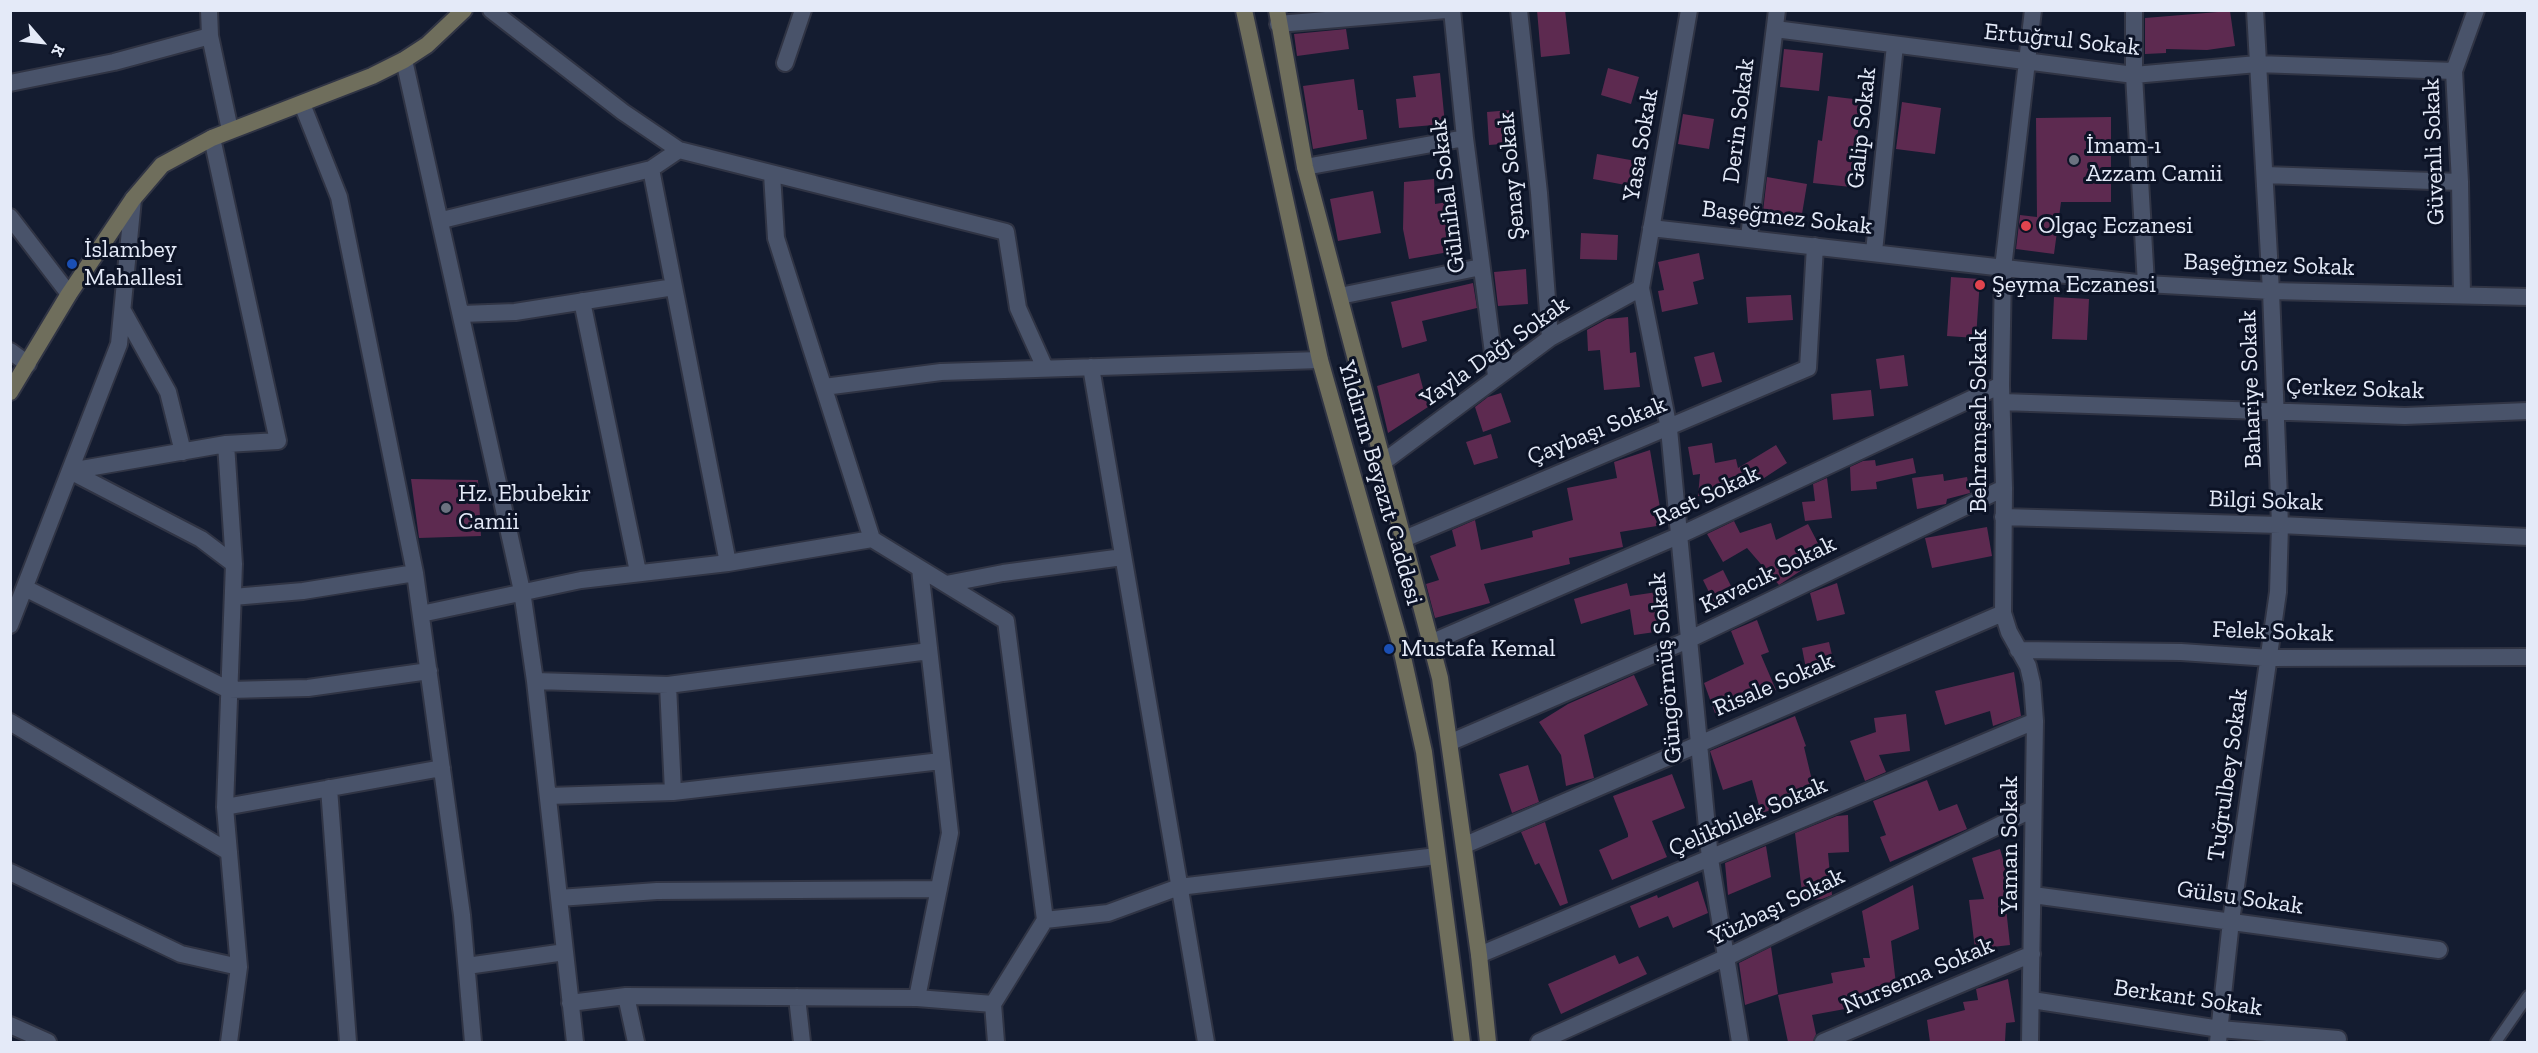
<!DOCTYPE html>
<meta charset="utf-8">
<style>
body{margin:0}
#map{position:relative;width:2538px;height:1053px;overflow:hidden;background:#141c30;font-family:"Zilla Slab",serif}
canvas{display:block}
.frame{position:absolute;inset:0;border:12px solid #e4eaf8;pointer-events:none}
.north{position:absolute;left:12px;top:12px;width:60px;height:60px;-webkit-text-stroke:4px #0c1326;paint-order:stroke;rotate:118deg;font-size:16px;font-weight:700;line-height:24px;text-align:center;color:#e4eaf8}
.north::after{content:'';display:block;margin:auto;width:21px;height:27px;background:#e4eaf8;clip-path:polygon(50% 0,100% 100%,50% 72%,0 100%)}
</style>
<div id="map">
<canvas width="2538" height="1053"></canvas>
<div class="frame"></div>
<div class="north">K</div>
</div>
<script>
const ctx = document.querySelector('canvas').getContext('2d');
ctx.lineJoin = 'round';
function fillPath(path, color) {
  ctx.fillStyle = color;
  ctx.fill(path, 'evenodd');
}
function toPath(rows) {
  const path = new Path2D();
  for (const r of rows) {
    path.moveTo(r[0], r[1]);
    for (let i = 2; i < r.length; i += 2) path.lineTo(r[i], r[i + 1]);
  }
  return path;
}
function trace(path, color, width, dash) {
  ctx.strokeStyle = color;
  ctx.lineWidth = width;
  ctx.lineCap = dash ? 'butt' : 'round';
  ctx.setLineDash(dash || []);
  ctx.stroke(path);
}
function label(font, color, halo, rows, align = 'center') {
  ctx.font = font + ' "Zilla Slab",serif';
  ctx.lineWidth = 6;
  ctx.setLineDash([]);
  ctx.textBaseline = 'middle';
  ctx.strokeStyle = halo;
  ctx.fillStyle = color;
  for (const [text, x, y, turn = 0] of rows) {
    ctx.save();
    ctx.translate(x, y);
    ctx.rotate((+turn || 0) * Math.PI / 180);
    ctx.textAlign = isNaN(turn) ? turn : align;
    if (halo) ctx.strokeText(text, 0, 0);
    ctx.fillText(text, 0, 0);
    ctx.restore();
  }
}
const building = toPath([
 [1537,10,1565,10,1570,54,1541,57],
 [2230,11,2235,46,2207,50,2166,49,2166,53,2145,54,2145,18],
 [1346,29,1349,49,1297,56,1294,34],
 [1784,49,1823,53,1819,91,1780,87],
 [1608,68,1639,77,1631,104,1601,95],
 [1440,73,1445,124,1399,128,1396,99,1416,97,1413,76],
 [1354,79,1358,110,1363,110,1367,139,1313,149,1303,86],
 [1828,96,1862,100,1851,187,1813,183,1818,140,1822,141],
 [1902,102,1941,108,1935,154,1896,149],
 [1511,110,1514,143,1489,145,1487,112],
 [1683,114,1714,119,1709,149,1678,144],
 [2111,117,2111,202,2061,202,2054,254,2016,249,2020,215,2037,217,2036,118],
 [1597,154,1636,161,1631,186,1593,179],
 [1767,177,1807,184,1800,226,1762,220],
 [1434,179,1435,204,1454,201,1460,250,1409,259,1403,229,1404,182],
 [1373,191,1381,233,1338,241,1330,199],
 [1581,233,1618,235,1617,260,1580,259],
 [1699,253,1704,279,1693,282,1698,304,1662,312,1658,291,1664,290,1658,262],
 [1526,269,1528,304,1498,306,1494,272],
 [1951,277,1980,279,1976,338,1947,336],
 [1473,283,1477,308,1422,321,1427,341,1402,348,1391,302],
 [1791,295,1793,320,1748,323,1746,297],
 [2054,297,2089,299,2087,340,2052,339],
 [1628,317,1630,353,1636,352,1640,387,1604,390,1600,350,1588,351,1587,330,1607,319],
 [1714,352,1722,382,1702,387,1694,357],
 [1904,355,1908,386,1880,389,1876,359],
 [1419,373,1428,407,1388,433,1377,386],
 [1871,390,1874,416,1833,420,1831,394],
 [1501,393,1511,422,1483,432,1475,407,1488,397],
 [1491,434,1498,458,1474,465,1466,442],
 [1712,443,1715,463,1736,459,1738,468,1776,445,1787,463,1758,482,1717,491,1720,497,1698,496,1700,474,1693,475,1688,447],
 [1650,450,1663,525,1620,532,1623,547,1569,558,1570,564,1484,584,1490,603,1435,618,1426,584,1439,580,1430,556,1456,546,1452,530,1475,520,1481,550,1533,537,1532,531,1573,520,1567,488,1617,478,1614,462],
 [1913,458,1916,473,1876,482,1877,489,1851,491,1850,467,1863,461,1875,460,1876,466],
 [1943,474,1944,481,1967,477,1970,493,1947,499,1946,504,1917,509,1912,478],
 [1827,478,1832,518,1805,521,1802,502,1815,501,1813,484],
 [411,479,478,480,481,536,419,538],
 [1734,521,1740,533,1771,523,1776,540,1808,524,1820,547,1794,560,1802,570,1779,585,1747,548,1723,562,1707,534],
 [1987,527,1992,556,1932,568,1925,538],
 [1723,570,1736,596,1716,606,1703,580],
 [1627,583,1630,596,1664,591,1669,630,1634,635,1630,609,1581,624,1574,599],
 [1837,583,1845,614,1817,621,1810,593],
 [1757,620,1769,652,1761,655,1776,690,1716,716,1704,683,1744,664,1731,631],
 [1829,642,1835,668,1807,674,1802,648],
 [2014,672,2021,716,1993,726,1990,711,1945,725,1935,691],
 [1634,675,1648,705,1584,735,1594,778,1566,786,1561,755,1539,722,1568,704],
 [1906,714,1910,751,1879,755,1886,772,1865,781,1850,741,1876,732,1874,718],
 [1795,716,1806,746,1804,747,1816,797,1761,813,1752,780,1723,790,1710,751],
 [1528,765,1539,802,1512,813,1499,774],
 [1672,774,1685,808,1652,821,1667,857,1612,880,1599,850,1628,837,1628,834,1613,796],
 [1927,780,1939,811,1957,804,1967,829,1890,862,1880,837,1886,835,1873,801],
 [1848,815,1849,852,1828,853,1832,895,1822,899,1803,901,1795,833,1837,816],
 [1545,822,1568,903,1560,906,1539,863,1535,865,1521,832],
 [1766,846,1771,877,1728,895,1725,863],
 [2000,849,2011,887,2004,889,2010,945,1975,949,1969,900,1984,899,1972,858],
 [1698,881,1708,913,1673,928,1668,916,1639,928,1630,906,1657,895,1658,898],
 [1913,885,1919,929,1891,941,1897,993,1866,998,1867,1005,1812,1015,1816,1034,1813,1042,1788,1042,1778,995,1833,983,1831,973,1865,967,1863,958,1870,958,1862,911],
 [1771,947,1778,994,1745,1005,1739,963],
 [1615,955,1619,964,1638,956,1647,974,1561,1014,1548,984],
 [2008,979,2015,1022,2006,1023,2005,1042,1930,1042,1927,1020,1965,1010,1963,1002,1978,1000,1976,989]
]);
const service = toPath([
 [2496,1042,2528,996]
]);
const minor = toPath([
 [209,10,210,36,230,130],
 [491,10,623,112,679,150],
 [1452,10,1465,138,1496,376],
 [1519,10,1539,193,1550,338],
 [1689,10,1641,288,1669,429,1710,859,1740,1042],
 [2134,10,2134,75,2146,284],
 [1278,24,1446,10],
 [1775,29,2134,75,2257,64,2454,71],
 [404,60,522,591,535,681,575,1042],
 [785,63,803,10],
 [10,83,114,62,210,36],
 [302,104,339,197,415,573,462,915,473,1042],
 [1305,167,1465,138],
 [651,169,728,563],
 [772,174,776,238,872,539,1006,621,1045,920,993,1004,996,1042],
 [2265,175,2460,182],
 [10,217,69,294],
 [442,220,651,169,679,150,1006,232,1018,308,1045,368],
 [1651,228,2146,284,2271,291,2528,297],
 [1749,237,1777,10],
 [1874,252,1895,45],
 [2462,295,2460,182,2454,71,2476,10],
 [1340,296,1481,267],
 [582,301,638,572],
 [123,311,168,392,183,452],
 [462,314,515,312,674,287],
 [10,351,28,364],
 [1091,367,1206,1042],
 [824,387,941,372,1320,360],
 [2002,402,2405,416,2528,411],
 [226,444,234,564,225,807,239,967,229,1042],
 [1382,463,1550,338,1641,288],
 [70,471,226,444,278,441,212,138],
 [70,471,201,539,234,564],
 [2003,517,2280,525,2528,537],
 [1404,539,1808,368,1815,246],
 [946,584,1003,573,1123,557],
 [25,588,229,690,308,688,429,671],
 [233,597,303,591,415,573],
 [421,614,581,580,728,563,872,539],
 [10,625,119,344,133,199],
 [1430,643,1678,536,2001,385],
 [2018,650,2181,652,2270,658,2528,657],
 [535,681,668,685,929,651],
 [668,685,673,792],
 [10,722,229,852],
 [1451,742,1688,640,2004,488],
 [329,788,348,1042],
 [548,796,673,792,941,761],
 [225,807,442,768],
 [1465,845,2003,613],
 [10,872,181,954,239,967],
 [2033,895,2439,950],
 [559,898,657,891,939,889],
 [1045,920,1108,913,1179,887,1437,856],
 [1479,955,2035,721],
 [467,966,565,952],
 [626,996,636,1042],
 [797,997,802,1042],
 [917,998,950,833,920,569],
 [2032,1000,2220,1029,2338,1039],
 [570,1003,626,996,917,998,993,1004],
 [10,1025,48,1042],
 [1539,1042,1727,957,2033,809],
 [1823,1042,2032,954],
 [2030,1042,2035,721,2032,683,2028,666,2009,632,2003,613,2004,488,2001,385,2003,268,2033,10],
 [2218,1042,2231,921,2278,592,2280,525,2271,291,2255,10]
]);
const secondary = toPath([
 [1244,10,1320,360,1399,639,1424,752,1462,1042],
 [1277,10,1305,167,1440,678,1479,955,1488,1042],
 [10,392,69,294,133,199,162,165,212,138,372,76,404,60,427,45,464,10]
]);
const markers = [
 [2074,160,6,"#6b7280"],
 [2026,226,6,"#e0444e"],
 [72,264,6,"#1a4fb4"],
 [1980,285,6,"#e0444e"],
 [446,508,6,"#6b7280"],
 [1389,649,6,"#1a4fb4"]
];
const streetNames = [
 ["Ertuğrul Sokak",2062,40,6],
 ["Derin Sokak",1739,121,-83],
 ["Galip Sokak",1862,128,-84],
 ["Yasa Sokak",1641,145,-80],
 ["Güvenli Sokak",2434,152,-92],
 ["Şenay Sokak",1512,176,-95],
 ["Gülnihal Sokak",1448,196,-97],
 ["Başeğmez Sokak",1787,218,6],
 ["Başeğmez Sokak",2269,265,2],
 ["Yayla Dağı Sokak",1495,352,-35],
 ["Bahariye Sokak",2251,389,-92],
 ["Çerkez Sokak",2355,389,2],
 ["Behramşah Sokak",1979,421,-90],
 ["Çaybaşı Sokak",1597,431,-22],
 ["Yıldırım Beyazıt Caddesi",1380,483,74],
 ["Rast Sokak",1707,496,-25],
 ["Bilgi Sokak",2266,501,2],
 ["Kavacık Sokak",1768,575,-26],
 ["Felek Sokak",2273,632,2],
 ["Güngörmüş Sokak",1666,668,-95],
 ["Risale Sokak",1774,685,-23],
 ["Tuğrulbey Sokak",2228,775,-82],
 ["Çelikbilek Sokak",1748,817,-23],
 ["Yaman Sokak",2010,845,-90],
 ["Gülsu Sokak",2240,898,8],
 ["Yüzbaşı Sokak",1777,907,-26],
 ["Nursema Sokak",1918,976,-23],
 ["Berkant Sokak",2188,998,8]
];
const poiNames = [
 ["İmam-ı",2086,146],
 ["Azzam Camii",2086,174],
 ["Olgaç Eczanesi",2038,226],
 ["İslambey",84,250],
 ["Mahallesi",84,278],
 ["Şeyma Eczanesi",1992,285],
 ["Hz. Ebubekir",458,494],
 ["Camii",458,522],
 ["Mustafa Kemal",1401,649]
];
fillPath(building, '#5d2a50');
trace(service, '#303444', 14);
trace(minor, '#303444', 20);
trace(secondary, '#303444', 20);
trace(service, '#49536a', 10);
trace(minor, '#49536a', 16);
trace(secondary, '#6f6e5c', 16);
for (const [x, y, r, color] of markers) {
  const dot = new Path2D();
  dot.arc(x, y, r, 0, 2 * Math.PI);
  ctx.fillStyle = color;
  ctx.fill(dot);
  trace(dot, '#0c1326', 2);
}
label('24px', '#e4eaf8', '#0c1326', streetNames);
label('24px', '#e4eaf8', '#0c1326', poiNames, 'left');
</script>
